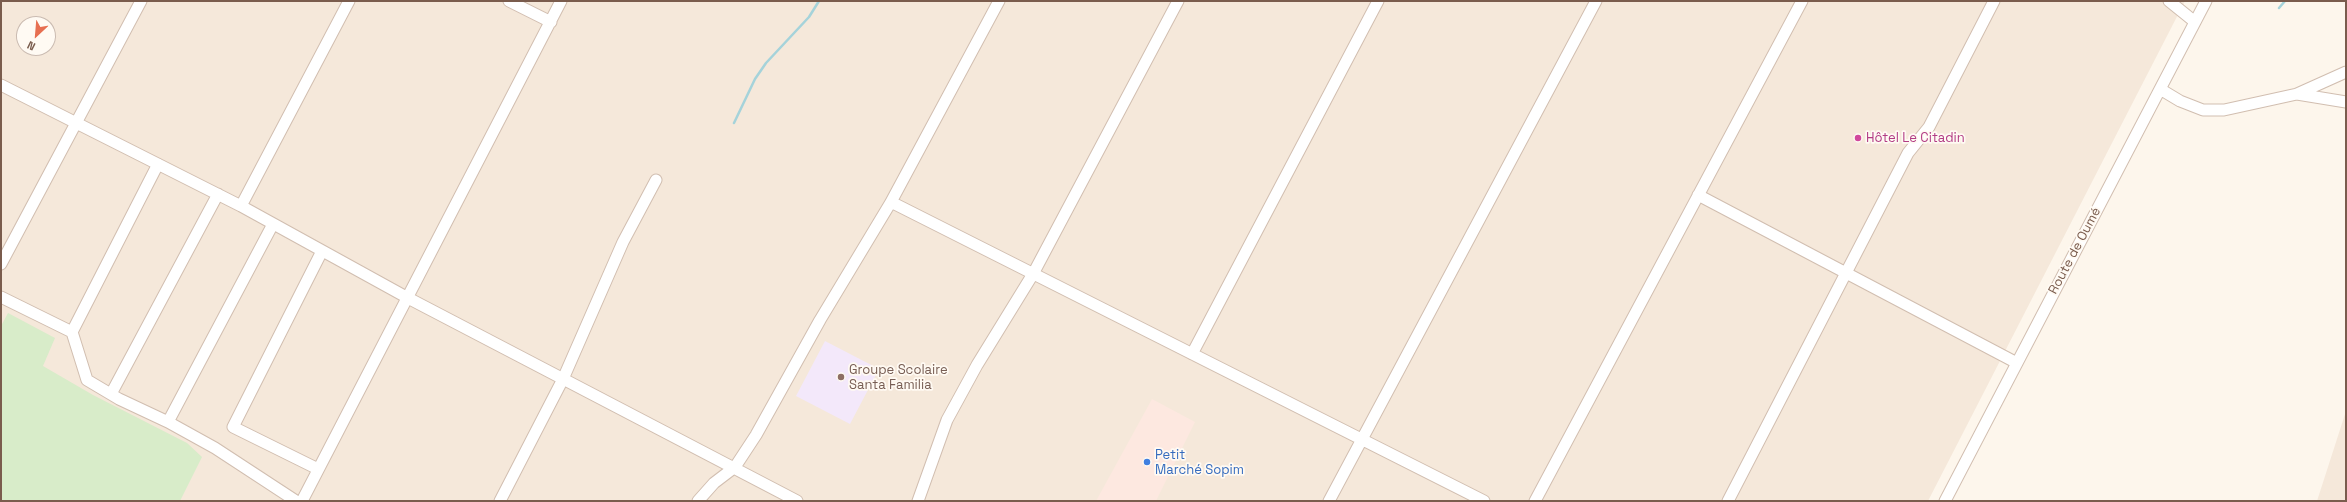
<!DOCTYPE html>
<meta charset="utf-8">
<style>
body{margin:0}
#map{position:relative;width:2347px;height:502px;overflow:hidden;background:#fdf6ec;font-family:"Space Grotesk",sans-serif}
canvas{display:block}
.frame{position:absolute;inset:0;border:2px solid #7a5c4d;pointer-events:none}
.north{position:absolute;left:16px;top:16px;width:40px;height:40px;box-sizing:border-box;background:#fffaf3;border:1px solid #cabbb1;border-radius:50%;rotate:206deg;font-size:11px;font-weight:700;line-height:16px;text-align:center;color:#7a5c4d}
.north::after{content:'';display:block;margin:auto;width:14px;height:18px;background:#e76f51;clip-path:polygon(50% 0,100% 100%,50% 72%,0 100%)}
</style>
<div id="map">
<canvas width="2347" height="502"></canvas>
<div class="frame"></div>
<div class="north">N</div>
</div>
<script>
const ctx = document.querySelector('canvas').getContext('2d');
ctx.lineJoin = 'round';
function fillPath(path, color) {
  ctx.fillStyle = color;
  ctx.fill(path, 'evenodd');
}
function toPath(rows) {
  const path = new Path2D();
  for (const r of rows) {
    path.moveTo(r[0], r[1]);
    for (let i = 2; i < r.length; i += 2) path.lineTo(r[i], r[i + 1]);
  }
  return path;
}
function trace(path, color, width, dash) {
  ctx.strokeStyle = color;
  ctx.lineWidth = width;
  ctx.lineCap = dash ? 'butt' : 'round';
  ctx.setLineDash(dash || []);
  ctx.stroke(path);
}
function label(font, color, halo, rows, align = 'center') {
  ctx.font = font + ' "Space Grotesk",sans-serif';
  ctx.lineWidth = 3.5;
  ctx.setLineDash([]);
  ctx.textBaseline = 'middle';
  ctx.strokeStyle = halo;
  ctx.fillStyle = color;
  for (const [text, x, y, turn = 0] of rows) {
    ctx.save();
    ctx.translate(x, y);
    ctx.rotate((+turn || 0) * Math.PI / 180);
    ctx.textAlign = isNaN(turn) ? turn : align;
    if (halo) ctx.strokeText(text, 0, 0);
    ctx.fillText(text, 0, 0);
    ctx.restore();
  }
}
const residential = toPath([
 [1,1,2185,1,1928,501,1,501],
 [24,24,48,24,48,48,24,48],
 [2346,411,2346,501,2317,501]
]);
const commercial = toPath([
 [1152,399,1195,422,1156,501,1096,501]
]);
const education = toPath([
 [825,341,879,369,850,424,796,396]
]);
const green = toPath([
 [8,313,55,338,43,366,93,395,187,443,202,457,180,501,1,501,1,326]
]);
const stream = toPath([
 [2279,8,2285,1],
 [734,123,755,79,766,63,809,17,819,1]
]);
const minor = toPath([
 [509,1,551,22],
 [2169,1,2195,22],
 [1,85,241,206,408,298,797,501],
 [2160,89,2180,101,2203,110,2224,110,2297,94,2346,72],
 [2297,94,2346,102],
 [1698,195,2017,363],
 [891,202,1484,501],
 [241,206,349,1],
 [1,264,141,1],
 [1,297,72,332,87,380,119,399,168,422,215,448,296,501],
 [72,332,158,164],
 [1192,354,1378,1],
 [111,394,218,194],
 [168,422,273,224],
 [318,469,233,427,322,251],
 [302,501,561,1],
 [500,501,563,379,623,242,656,180],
 [698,501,714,483,735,467,756,435,820,320,891,202,999,1],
 [918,501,947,420,977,365,1033,274,1178,1],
 [1329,501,1596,1],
 [1535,501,1802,1],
 [1728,501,1908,153,1929,127,1994,1],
 [1945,501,2206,1]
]);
const markers = [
 [1858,138,4,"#d1479c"],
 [841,377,4,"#8d6e63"],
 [1147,462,4,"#3f7fe0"]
];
const hotelNames = [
 ["Hôtel Le Citadin",1866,138]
];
const streetNames = [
 ["Route de Oumé",2075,251,-62]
];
const educationNames = [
 ["Groupe Scolaire",849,370],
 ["Santa Familia",849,385]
];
const shopNames = [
 ["Petit",1155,455],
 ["Marché Sopim",1155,470]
];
fillPath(residential, '#f5e8da');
fillPath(commercial, '#fde8e0');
fillPath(education, '#f3e8fa');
fillPath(green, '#d8ecc9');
trace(stream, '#a5d3da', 2.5);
trace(minor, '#d1beb0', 13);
trace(minor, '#fff', 11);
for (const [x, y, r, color] of markers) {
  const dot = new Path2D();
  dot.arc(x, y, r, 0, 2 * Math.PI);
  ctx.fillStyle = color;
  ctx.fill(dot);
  trace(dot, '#fffaf3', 1.5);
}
label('13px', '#b23c85', '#fffaf3', hotelNames, 'left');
label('13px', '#7a5c4d', '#fffaf3', streetNames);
label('13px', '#785e54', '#fffaf3', educationNames, 'left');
label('13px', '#366cbe', '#fffaf3', shopNames, 'left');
</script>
